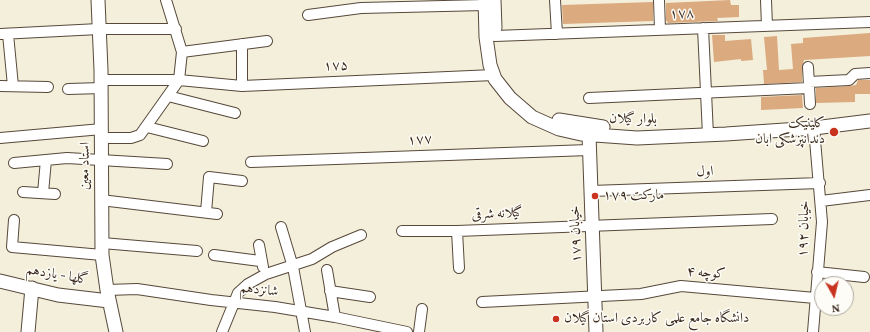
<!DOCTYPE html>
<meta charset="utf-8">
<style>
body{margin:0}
#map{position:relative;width:870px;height:332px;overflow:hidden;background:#f3efdb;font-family:Vollkorn,serif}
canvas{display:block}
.north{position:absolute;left:814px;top:276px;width:40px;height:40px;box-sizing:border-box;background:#fdfcf7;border:1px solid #afa8a0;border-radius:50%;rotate:172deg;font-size:11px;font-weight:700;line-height:16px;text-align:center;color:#3b2a1e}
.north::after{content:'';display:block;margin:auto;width:14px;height:18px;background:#c8321e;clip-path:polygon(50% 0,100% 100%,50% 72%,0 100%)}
</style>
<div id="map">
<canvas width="870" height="332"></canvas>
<div class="north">N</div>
</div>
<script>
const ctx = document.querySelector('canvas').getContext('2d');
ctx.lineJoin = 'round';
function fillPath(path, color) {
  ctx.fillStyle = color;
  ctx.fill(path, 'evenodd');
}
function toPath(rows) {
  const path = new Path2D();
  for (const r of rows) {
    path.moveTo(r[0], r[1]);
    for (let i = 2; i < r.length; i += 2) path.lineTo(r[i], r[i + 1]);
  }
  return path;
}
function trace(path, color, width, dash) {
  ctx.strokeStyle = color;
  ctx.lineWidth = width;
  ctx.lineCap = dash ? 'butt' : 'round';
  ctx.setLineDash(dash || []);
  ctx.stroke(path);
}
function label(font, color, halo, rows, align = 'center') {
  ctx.font = font + ' Vollkorn,Amiri,serif';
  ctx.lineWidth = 3;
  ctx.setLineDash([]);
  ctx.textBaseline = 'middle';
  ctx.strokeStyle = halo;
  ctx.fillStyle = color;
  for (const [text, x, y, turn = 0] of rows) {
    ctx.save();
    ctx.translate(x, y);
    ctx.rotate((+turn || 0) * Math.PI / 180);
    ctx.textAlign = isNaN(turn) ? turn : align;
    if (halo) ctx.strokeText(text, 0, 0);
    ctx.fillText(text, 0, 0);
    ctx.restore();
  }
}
const building = toPath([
 [730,0,731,5,739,5,739,17,717,18,718,21,692,22,668,23,666,20,666,3],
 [653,2,653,21,563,24,562,5],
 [870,33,870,56,804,60,802,67,802,82,764,84,763,70,767,70,764,37,777,36,779,70,793,69,791,44,803,43,803,38],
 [712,35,725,35,725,41,751,39,753,60,741,61,741,59,714,62],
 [858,80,870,80,870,94,855,94,855,102,816,103,816,88,849,86,856,85],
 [802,95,803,108,761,110,761,97]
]);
const minor = toPath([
 [555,0,557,34],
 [659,0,660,30],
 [766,0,767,26],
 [308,15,361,8,485,5],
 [703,28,708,135],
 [0,34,99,29,176,29],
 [8,34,13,86],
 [495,36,870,22],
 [182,52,267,41],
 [808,67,810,104],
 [102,80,179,80,242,86,494,75],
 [809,82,849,80,855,74,870,73],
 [0,86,48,87],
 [242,86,242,44],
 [68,89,102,88],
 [168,96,235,113],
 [589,98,809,88],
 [147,127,203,141],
 [0,138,102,129],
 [102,138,131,138,140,135,179,80,182,52,166,0],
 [251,162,589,150],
 [14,163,67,158,167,164],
 [591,191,820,183],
 [23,192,55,194],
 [43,193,46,160],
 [101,200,217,214],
 [821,201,870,195],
 [206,212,209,177,242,181],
 [14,220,12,247,102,255],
 [281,227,293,267,305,332],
 [402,231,457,231,772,219],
 [457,231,459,268],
 [102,243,197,251],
 [259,245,263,267],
 [214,255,260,261],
 [327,270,335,317],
 [817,272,864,277],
 [107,290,137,289,211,300,275,307,335,317,407,332],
 [330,291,370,297],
 [482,302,641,294,681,286,815,298],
 [222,332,238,293,248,284,266,274,312,259,332,247,361,235],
 [419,332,422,309],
 [813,332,822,222,814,128]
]);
const major = toPath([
 [98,0,101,70,102,255,107,290,116,332],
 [485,0,486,37,490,65,495,79,510,98,532,117,559,129,581,134,637,138,726,134,814,128,870,121],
 [494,0,495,28],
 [559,120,603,127],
 [589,135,596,332],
 [0,281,58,295,109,301],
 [28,332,32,288]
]);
const markers = [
 [834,132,5,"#c8321e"],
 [595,196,4,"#c8321e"],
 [556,319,4,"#c8321e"]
];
const streetNames = [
 ["۱۷۸",682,15,-2],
 ["۱۷۵",336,67,-2],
 ["بلوار گیلان",633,120,1],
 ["۱۷۷",420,141,-3],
 ["استاد معین",86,166,-89],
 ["اول",705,173,-2],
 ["گیلانه شرقی",497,215,-3],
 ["خیابان ۱۹۲",805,229,-88],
 ["خیابان ۱۷۹",577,234,-92],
 ["کوچه ۴",706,274,4],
 ["گلها - یازدهم",57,276,10],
 ["شانزدهم",259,291,6]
];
const poiNames = [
 ["کلینیک",825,124,"right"],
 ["دندانپزشکی ابان",825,140,"right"],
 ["۱۷۹ مارکت",603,196],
 ["دانشگاه جامع علمی کاربردی استان گیلان",564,319]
];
fillPath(building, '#dbaa7f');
trace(minor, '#57483a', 12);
trace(major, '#57483a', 15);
trace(minor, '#fff', 10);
trace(major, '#fff', 13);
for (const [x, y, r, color] of markers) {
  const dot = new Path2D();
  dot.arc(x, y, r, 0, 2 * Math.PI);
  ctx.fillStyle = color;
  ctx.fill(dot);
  trace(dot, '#fdfcf7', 1.5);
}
label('14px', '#3b2a1e', '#fdfcf7', streetNames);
label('14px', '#3b2a1e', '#fdfcf7', poiNames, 'left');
</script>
